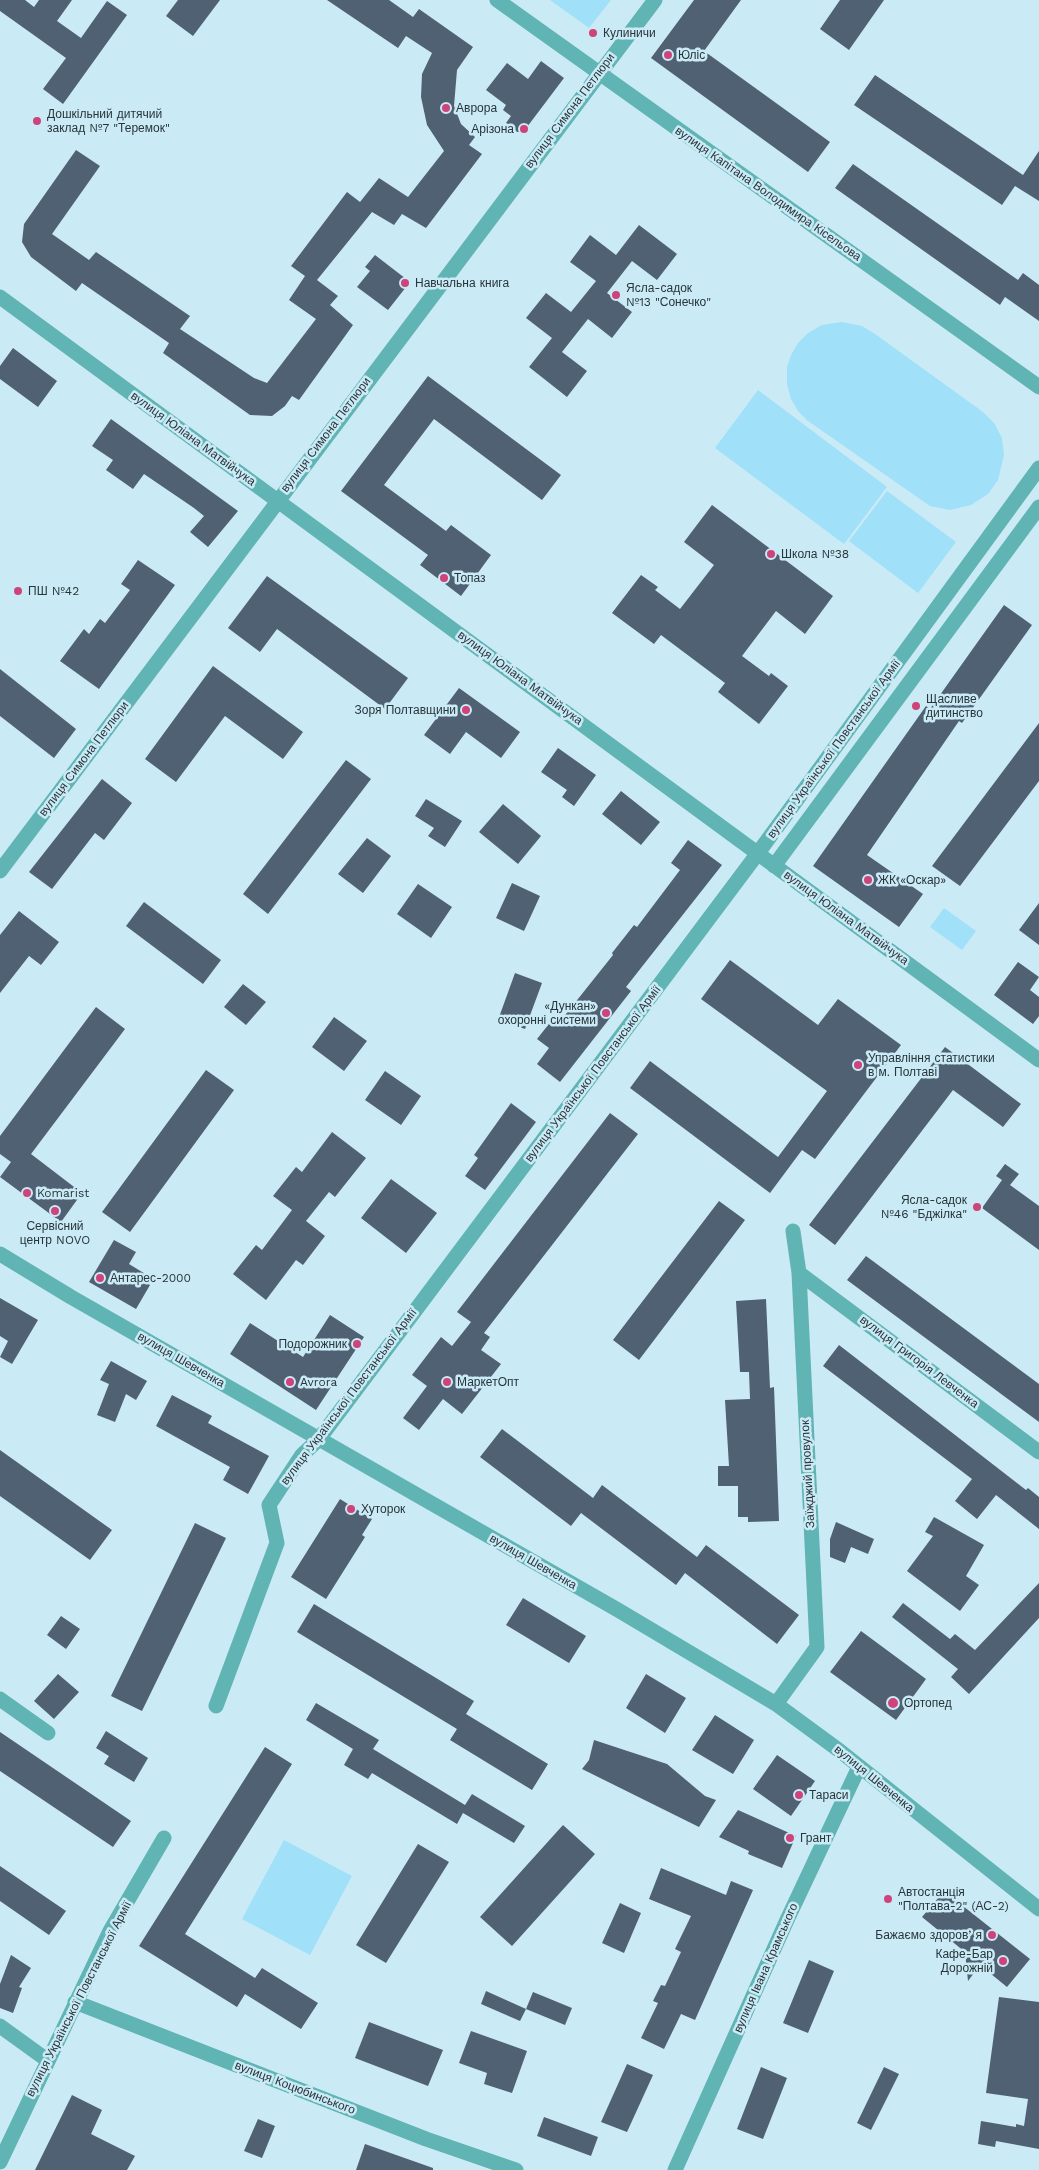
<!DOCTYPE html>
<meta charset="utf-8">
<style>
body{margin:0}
canvas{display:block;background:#caeaf6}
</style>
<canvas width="1039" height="2170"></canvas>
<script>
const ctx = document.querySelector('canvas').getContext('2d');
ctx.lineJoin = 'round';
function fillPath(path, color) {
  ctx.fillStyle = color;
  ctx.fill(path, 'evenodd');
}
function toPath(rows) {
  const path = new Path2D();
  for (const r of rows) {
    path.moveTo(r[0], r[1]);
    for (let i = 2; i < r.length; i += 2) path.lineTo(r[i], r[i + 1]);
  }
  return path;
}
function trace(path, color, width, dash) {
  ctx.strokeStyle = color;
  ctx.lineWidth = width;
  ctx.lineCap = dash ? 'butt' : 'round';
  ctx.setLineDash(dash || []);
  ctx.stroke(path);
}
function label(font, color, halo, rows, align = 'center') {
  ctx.font = font + ' "Work Sans",sans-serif';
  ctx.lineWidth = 5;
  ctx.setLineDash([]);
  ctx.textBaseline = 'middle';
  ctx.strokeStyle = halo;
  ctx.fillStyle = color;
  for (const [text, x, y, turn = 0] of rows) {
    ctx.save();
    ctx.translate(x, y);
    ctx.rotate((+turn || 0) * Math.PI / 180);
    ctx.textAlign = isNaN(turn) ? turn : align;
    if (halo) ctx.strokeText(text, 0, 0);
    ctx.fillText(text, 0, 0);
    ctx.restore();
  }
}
const green = toPath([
 [550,0,611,0,589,28],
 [842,322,862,326,875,334,983,412,994,423,1002,438,1004,455,998,480,988,494,971,505,950,510,930,506,808,421,798,411,791,399,787,384,787,367,791,355,798,343,808,333,822,325],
 [758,390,887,487,844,544,715,448],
 [887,491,956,542,918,593,849,541],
 [944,908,976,931,962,950,930,927],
 [284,1840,352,1876,310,1955,242,1919]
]);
const building = toPath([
 [0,0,25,0,34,7,39,0,72,0,57,21,81,38,107,1,127,15,63,104,43,89,66,58,0,11],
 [178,0,220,0,193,36,166,16],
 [327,0,389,0,413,17,419,9,473,47,457,70,454,106,461,124,475,137,469,145,482,154,426,228,402,214,394,225,372,212,317,280,338,296,330,305,353,325,299,400,292,396,285,406,272,416,250,415,163,353,169,343,82,283,76,291,31,257,22,242,24,224,76,150,100,166,52,234,89,260,96,252,190,316,180,329,254,378,267,383,316,319,289,300,305,276,291,266,347,192,360,202,379,178,408,197,444,151,427,125,421,97,422,74,432,53,406,36,398,48],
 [694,0,741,0,704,51,830,142,808,172,651,58],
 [840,0,884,0,849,50,820,29],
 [541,61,564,78,524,131,517,132,506,123,511,116,503,110,506,105,486,90,507,63,528,79],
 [875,75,1023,175,1039,151,1039,201,1015,186,1002,205,854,105],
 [853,164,1018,280,1023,273,1039,285,1039,321,1005,297,1000,305,835,188],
 [639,225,677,254,657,280,632,261,607,293,632,312,612,338,588,319,562,352,587,371,567,397,529,367,552,338,526,318,546,293,571,312,596,281,570,262,590,235,616,255],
 [375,255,410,282,388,310,357,287,370,271,365,267],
 [13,348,57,381,38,407,0,379,0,366],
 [428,376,561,475,542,500,434,419,384,485,446,531,451,525,491,555,461,596,420,565,428,555,341,491],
 [111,419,238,511,208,547,190,532,204,516,194,508,144,474,133,489,106,470,113,460,92,446],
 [712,505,833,596,805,634,776,611,742,656,769,676,771,673,788,686,759,724,718,692,725,683,661,635,654,644,612,613,641,575,658,587,655,590,680,609,714,565,684,542],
 [138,560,175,585,99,689,60,661,84,629,89,634,100,619,105,623,130,590,121,584],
 [267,576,408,678,385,709,277,629,260,652,228,628],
 [1004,605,1032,625,962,723,959,721,867,855,923,894,899,927,813,866,926,706,930,709],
 [213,666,303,732,283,759,225,716,176,782,145,759],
 [0,669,76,729,54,758,0,716],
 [459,688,520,732,501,758,466,732,450,754,424,735],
 [1039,723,1039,781,960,886,932,866],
 [558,748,596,775,574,806,562,797,567,790,541,772],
 [346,760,371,779,268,914,243,894],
 [102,779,132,803,104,840,95,833,52,889,29,872],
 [621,791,660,822,641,845,602,814],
 [426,799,462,821,445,847,428,836,434,828,415,816],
 [503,804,541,836,518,864,479,832],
 [367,838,391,856,363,893,338,874],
 [688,840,722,865,626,987,631,991,560,1082,537,1064,549,1048,537,1039,556,1015,562,1019,613,955,612,953,634,925,637,927,680,870,671,863],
 [512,883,540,896,524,931,496,918],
 [418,884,452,907,431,938,397,914],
 [144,902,221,960,203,984,126,926],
 [1039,903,1039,945,1019,930],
 [19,911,59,942,41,965,29,956,0,993,0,935],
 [730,960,818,1025,838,999,901,1045,815,1159,802,1150,770,1193,630,1088,650,1061,778,1157,827,1091,701,999],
 [1018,962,1039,977,1030,990,1039,997,1039,1016,1033,1024,994,995],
 [515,973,542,983,525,1029,498,1020],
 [243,984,266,1002,246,1025,224,1007],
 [96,1007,125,1029,31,1154,82,1193,61,1222,0,1177,11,1162,0,1154,0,1136],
 [334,1017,367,1041,344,1071,312,1047],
 [945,1047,1021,1104,1003,1127,953,1090,835,1245,809,1225],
 [206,1070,234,1090,130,1232,102,1212],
 [385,1071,421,1096,401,1125,365,1100],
 [511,1103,536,1122,485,1190,465,1176,478,1158,474,1155],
 [610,1113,638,1134,484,1333,490,1337,481,1350,501,1364,462,1414,443,1399,419,1430,403,1418,427,1386,412,1375,441,1337,452,1346,471,1322,457,1312],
 [332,1132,366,1158,335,1197,329,1192,306,1221,325,1236,303,1265,296,1260,266,1300,233,1274,256,1245,262,1250,292,1210,273,1196,296,1167,302,1172],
 [1005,1164,1019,1174,1010,1185,1039,1206,1039,1250,982,1208,1002,1180,996,1176],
 [391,1179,437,1213,406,1253,361,1218],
 [719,1201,745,1220,639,1360,613,1340],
 [114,1240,136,1252,129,1264,147,1275,144,1282,150,1285,136,1309,89,1282],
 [866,1256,1039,1384,1039,1422,847,1280],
 [0,1298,38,1320,12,1364,0,1357,8,1341,0,1336],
 [766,1299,770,1388,774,1387,779,1521,748,1522,748,1517,738,1517,738,1486,718,1486,718,1466,729,1466,725,1400,750,1399,749,1372,740,1372,736,1301],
 [330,1315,364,1337,316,1410,230,1354,250,1323,303,1357],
 [839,1345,1026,1490,1028,1488,1039,1497,1039,1529,996,1495,977,1519,955,1501,972,1479,823,1366],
 [111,1361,147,1381,136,1400,126,1394,115,1422,97,1415,109,1384,100,1380],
 [172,1395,212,1416,208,1423,269,1456,248,1494,223,1480,230,1467,156,1426],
 [502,1429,593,1498,602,1485,697,1557,706,1545,799,1615,777,1644,685,1573,676,1585,581,1513,571,1526,480,1457],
 [0,1450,112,1530,90,1560,0,1496],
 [340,1499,372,1519,362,1535,365,1537,326,1599,291,1577],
 [934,1517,984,1545,966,1576,979,1585,960,1611,907,1571,933,1536,925,1532],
 [836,1522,874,1539,868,1554,851,1547,845,1563,830,1557,830,1539],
 [195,1523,226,1538,142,1711,111,1696],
 [1039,1583,1039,1618,969,1694,951,1677,958,1669,892,1617,903,1603,950,1639,955,1634,975,1650],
 [523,1598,586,1636,569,1663,506,1625],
 [314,1604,474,1701,466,1714,548,1764,532,1790,450,1740,457,1729,297,1632],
 [61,1616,80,1629,66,1649,47,1635],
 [861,1631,926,1679,896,1720,830,1672],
 [58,1674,79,1692,54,1719,34,1701],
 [646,1674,686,1698,665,1733,626,1708],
 [316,1703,379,1740,373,1749,465,1805,472,1794,525,1826,514,1843,463,1813,457,1824,372,1773,368,1779,344,1765,353,1749,306,1720],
 [715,1715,754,1740,733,1774,692,1750],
 [106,1731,148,1758,134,1782,104,1764,109,1756,96,1748],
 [0,1732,131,1821,113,1847,0,1771],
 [594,1740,667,1764,705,1796,716,1800,699,1827,582,1769,589,1760],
 [265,1747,292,1764,185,1934,255,1978,262,1968,318,2003,301,2029,245,1994,237,2007,139,1946],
 [777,1755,815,1781,791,1816,753,1789],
 [738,1810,796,1836,782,1868,748,1854,749,1851,719,1837],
 [563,1825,595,1854,512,1946,480,1917],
 [418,1844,449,1862,386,1963,356,1945],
 [0,1866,66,1911,49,1935,0,1901],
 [661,1868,726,1895,731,1881,753,1890,695,2020,681,2014,664,2049,641,2038,658,2003,653,2001,661,1985,665,1986,681,1952,675,1949,691,1916,649,1899],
 [944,1891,1030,1959,1007,1987,980,1965,968,1981,965,1952,922,1917],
 [620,1903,641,1913,624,1953,602,1943],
 [11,1955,31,1968,19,1987,22,1988,13,2013,0,2008,0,1984],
 [809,1960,834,1971,808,2033,783,2023],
 [486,1991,526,2009,520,2021,481,2004],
 [533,1992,572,2008,565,2025,526,2009],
 [999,1997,1039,2002,1039,2149,996,2141,995,2147,978,2144,981,2121,1016,2127,1016,2124,1024,2126,1028,2099,986,2093],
 [369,2022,443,2050,428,2086,355,2058],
 [471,2031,527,2051,512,2093,484,2084,487,2073,459,2063],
 [627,2064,653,2075,627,2132,601,2122],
 [761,2067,787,2078,763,2139,737,2129],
 [884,2067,899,2074,871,2130,857,2123],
 [72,2095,102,2110,91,2134,135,2156,127,2170,35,2170],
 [544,2117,598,2137,591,2156,537,2136],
 [258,2119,275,2126,262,2158,244,2151],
 [365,2144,433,2168,433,2170,356,2170]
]);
const minor = toPath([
 [497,0,1039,387],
 [0,297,1039,1060],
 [774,866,1039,507],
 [0,871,655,0],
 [0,1254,71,1297,618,1610,776,1704,840,1751,1039,1909],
 [799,1273,1039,1452],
 [0,1699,48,1733],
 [776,1704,817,1647,799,1273,793,1231],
 [216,1706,277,1543,269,1505,302,1455,319,1439,758,853,1039,468],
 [75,2002,426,2139,516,2170],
 [0,2026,47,2060],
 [0,2162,110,1931,164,1838],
 [675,2170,787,1920,859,1767]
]);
const markers = [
 [593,33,5,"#ce4379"],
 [668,55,5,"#ce4379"],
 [446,108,5,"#ce4379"],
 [37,121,5,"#ce4379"],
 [524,129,5,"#ce4379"],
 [405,283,5,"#ce4379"],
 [616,295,5,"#ce4379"],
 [771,554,5,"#ce4379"],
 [444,578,5,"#ce4379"],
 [18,591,5,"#ce4379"],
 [916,706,5,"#ce4379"],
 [466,710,5,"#ce4379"],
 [868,880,5,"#ce4379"],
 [606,1013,5,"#ce4379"],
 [858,1065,5,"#ce4379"],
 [27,1193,5,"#ce4379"],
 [977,1207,5,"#ce4379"],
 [55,1211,5,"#ce4379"],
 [100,1278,5,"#ce4379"],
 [357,1344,5,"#ce4379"],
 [290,1382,5,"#ce4379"],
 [447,1382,5,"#ce4379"],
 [351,1509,5,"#ce4379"],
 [893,1703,6,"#ce4379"],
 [799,1795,5,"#ce4379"],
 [790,1838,5,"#ce4379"],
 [888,1899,5,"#ce4379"],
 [992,1935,5,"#ce4379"],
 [1003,1961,5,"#ce4379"]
];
const poiNames = [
 ["Кулиничи",603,33],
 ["Юліс",678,55],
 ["Аврора",456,108],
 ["Дошкільний дитячий",47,114],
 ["заклад №7 \"Теремок\"",47,128],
 ["Арізона",514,129,"right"],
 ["Навчальна книга",415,283],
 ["Ясла-садок",626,288],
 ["№13 \"Сонечко\"",626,302],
 ["Школа №38",781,554],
 ["Топаз",454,578],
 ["ПШ №42",28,591],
 ["Щасливе",926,699],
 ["дитинство",926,713],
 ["Зоря Полтавщини",456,710,"right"],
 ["ЖК «Оскар»",878,880],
 ["«Дункан»",596,1006,"right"],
 ["охоронні системи",596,1020,"right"],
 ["Управління статистики",868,1058],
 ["в м. Полтаві",868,1072],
 ["Komarist",37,1193],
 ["Ясла-садок",967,1200,"right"],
 ["№46 \"Бджілка\"",967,1214,"right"],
 ["Сервісний",55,1226,"center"],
 ["центр NOVO",55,1240,"center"],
 ["Антарес-2000",110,1278],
 ["Подорожник",347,1344,"right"],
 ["Avrora",300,1382],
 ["МаркетОпт",457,1382],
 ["Хуторок",361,1509],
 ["Ортопед",904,1703],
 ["Тараси",809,1795],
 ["Грант",800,1838],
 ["Автостанція",898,1892],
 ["\"Полтава-2\" (АС-2)",898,1906],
 ["Бажаємо здоровʼя",982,1935,"right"],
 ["Кафе-Бар",993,1954,"right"],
 ["Дорожній",993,1968,"right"]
];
const streetNames = [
 ["вулиця Симона Петлюри",570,111,-53],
 ["вулиця Капітана Володимира Кісельова",768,194,35],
 ["вулиця Симона Петлюри",326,435,-53],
 ["вулиця Юліана Матвійчука",193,439,36],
 ["вулиця Юліана Матвійчука",520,678,36],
 ["вулиця Української Повстанської Армії",834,749,-54],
 ["вулиця Симона Петлюри",84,759,-53],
 ["вулиця Юліана Матвійчука",846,918,36],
 ["вулиця Української Повстанської Армії",593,1074,-53],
 ["вулиця Шевченка",181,1360,30],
 ["вулиця Григорія Левченка",919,1362,37],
 ["вулиця Української Повстанської Армії",349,1397,-53],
 ["Заїжджий провулок",808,1474,-93],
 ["вулиця Шевченка",533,1562,30],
 ["вулиця Шевченка",874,1779,39],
 ["вулиця Івана Крамського",766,1968,-66],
 ["вулиця Української Повстанської Армії",79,1999,-63],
 ["вулиця Коцюбинського",295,2088,21]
];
fillPath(green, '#a0e0f8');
fillPath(building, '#506174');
trace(minor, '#61b4b4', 15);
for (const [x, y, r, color] of markers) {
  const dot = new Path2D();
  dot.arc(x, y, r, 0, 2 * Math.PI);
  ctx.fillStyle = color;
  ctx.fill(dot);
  trace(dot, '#caeaf6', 2);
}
label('12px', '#28353a', '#caeaf6', poiNames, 'left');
label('12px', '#28353a', '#caeaf6', streetNames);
</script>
